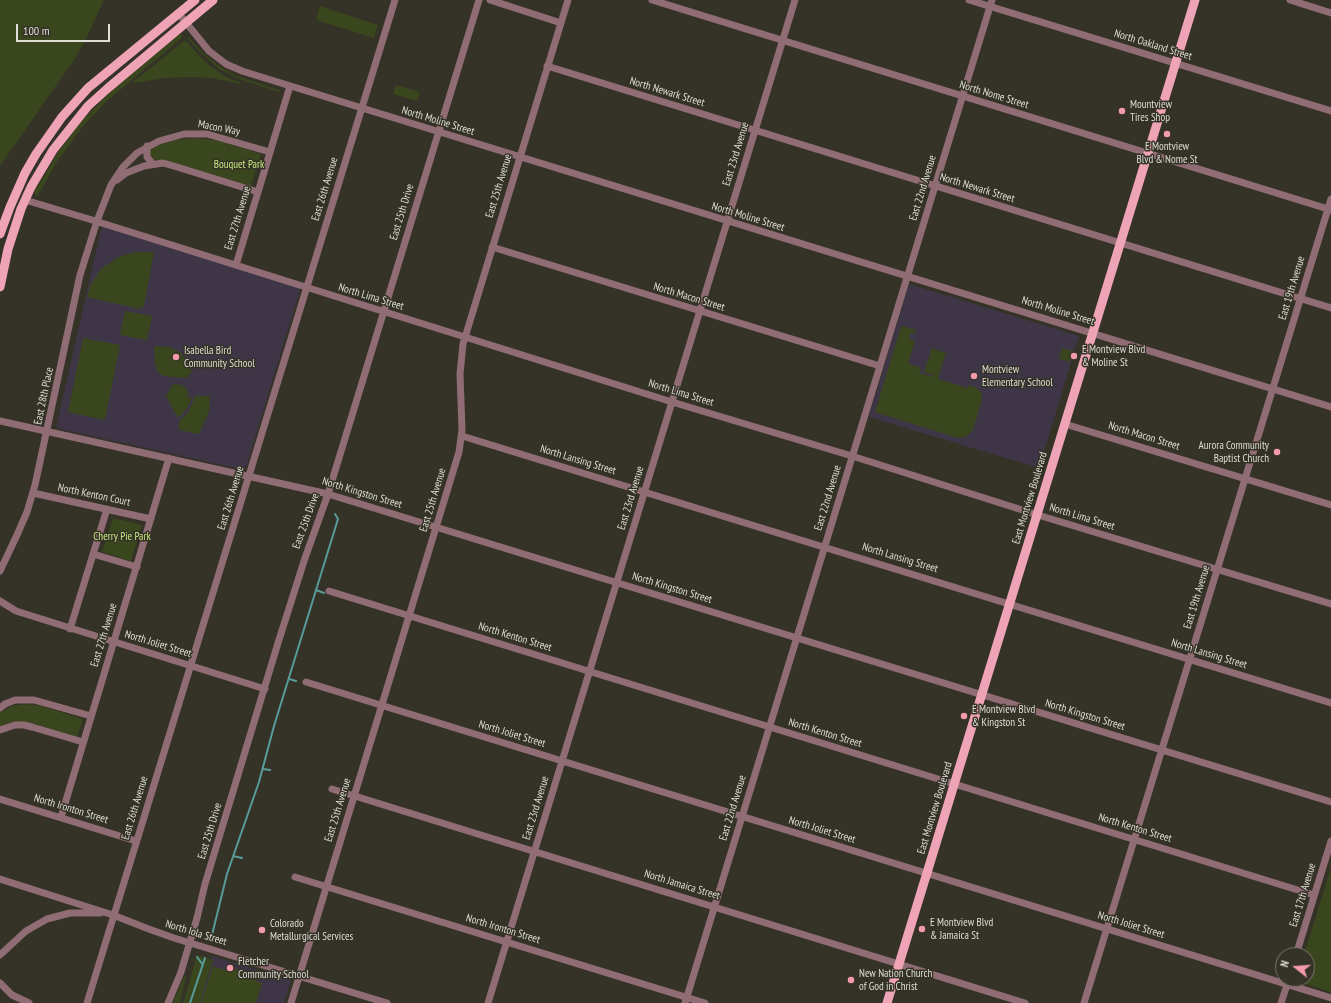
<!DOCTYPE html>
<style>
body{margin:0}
#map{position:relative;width:1331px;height:1003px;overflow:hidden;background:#353227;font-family:"PT Sans Narrow",sans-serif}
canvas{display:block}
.north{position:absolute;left:1275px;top:947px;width:40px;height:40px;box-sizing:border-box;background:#353227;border:1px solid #79766d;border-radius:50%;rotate:287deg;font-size:11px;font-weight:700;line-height:16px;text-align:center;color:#deddd6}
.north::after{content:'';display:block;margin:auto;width:14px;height:18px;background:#f39aab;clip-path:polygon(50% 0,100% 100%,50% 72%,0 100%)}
.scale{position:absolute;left:16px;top:24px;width:94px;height:18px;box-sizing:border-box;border:2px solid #deddd6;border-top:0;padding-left:5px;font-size:12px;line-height:14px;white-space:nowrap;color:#deddd6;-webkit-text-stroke:3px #353227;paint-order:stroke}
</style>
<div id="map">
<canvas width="1331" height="1003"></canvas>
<div class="north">N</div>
<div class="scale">100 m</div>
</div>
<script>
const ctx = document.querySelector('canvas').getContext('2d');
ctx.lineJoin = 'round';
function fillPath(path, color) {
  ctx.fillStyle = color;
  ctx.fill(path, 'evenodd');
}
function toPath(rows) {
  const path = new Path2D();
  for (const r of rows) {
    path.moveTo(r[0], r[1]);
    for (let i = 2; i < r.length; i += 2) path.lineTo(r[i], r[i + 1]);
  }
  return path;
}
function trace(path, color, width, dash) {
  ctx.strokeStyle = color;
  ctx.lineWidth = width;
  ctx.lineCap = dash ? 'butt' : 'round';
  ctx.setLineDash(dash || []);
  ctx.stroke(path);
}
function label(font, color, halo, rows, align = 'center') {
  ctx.font = font + ' "PT Sans Narrow",sans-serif';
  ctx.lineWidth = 3;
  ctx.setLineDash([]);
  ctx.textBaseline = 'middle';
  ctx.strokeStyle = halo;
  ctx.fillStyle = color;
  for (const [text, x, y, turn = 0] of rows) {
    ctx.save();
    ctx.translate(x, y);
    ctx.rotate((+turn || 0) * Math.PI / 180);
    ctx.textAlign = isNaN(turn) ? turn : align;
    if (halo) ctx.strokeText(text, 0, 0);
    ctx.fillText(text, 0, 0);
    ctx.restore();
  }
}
const education = toPath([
 [102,225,301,287,245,470,56,428],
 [909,284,1079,336,1039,468,869,417],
 [212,956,291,980,284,1003,198,1003]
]);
const green = toPath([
 [0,0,104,0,86,39,74,60,0,166],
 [320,6,378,25,374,38,316,20],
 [180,33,183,37,106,102,84,125,56,163,37,197,34,192,36,187,39,185,57,154,77,126,110,92],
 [189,37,203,53,225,70,237,76,279,90,279,92,242,80,219,69,198,50,187,38],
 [185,40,197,53,209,65,226,77,241,83,240,84,212,78,191,77,165,78,134,83,133,82],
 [396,85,420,92,417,101,393,94],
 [193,138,216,140,261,154,251,186,174,163,151,159,149,154,150,151,157,146,175,140],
 [135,252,154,252,144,306,139,309,87,297,90,285,101,269,118,257],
 [125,311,152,316,147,340,120,335],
 [901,326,916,330,915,333,911,333,909,339,915,341,908,363,921,368,919,373,933,377,933,375,924,372,932,348,946,353,938,379,968,388,969,385,974,386,981,392,982,399,973,430,966,437,958,438,875,412],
 [83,338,120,345,105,420,68,412],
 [154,346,169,347,181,353,192,371,187,378,163,376,157,371,155,363],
 [1062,348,1073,351,1070,362,1059,359],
 [173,384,183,385,189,393,186,396,192,398,186,410,178,418,166,396],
 [195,396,210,396,209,412,199,434,179,430,179,422,189,411],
 [113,518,142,525,131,561,102,552],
 [25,704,41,706,83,719,77,737,28,722,12,722,0,726,0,713,12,706],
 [1331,867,1331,992,1296,981,1297,979,1307,979,1307,955,1304,955],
 [197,955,213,960,200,1003,183,1003],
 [213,966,228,971,236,969,258,976,256,981,262,983,256,1003,201,1003],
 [184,976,186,977,180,1003,173,1003]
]);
const stream = toPath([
 [316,590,324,593],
 [289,679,296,681],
 [263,769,270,770],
 [233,856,242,858],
 [211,939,227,874,259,782,274,726,338,519,335,514],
 [197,957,203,965],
 [190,1003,205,958]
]);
const minor = toPath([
 [490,0,561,23],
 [652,0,1331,210],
 [969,0,1331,111],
 [1290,0,1331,13],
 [179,14,209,51,226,64,242,71,1331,407],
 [547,66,1331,308],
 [147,146,147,157,153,164],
 [117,180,126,173,144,166,163,163,177,167,258,192],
 [25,200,89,219,672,402,852,456,1038,515,1331,604],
 [492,247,880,366],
 [236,265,290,86],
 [0,421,328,494,1331,802],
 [1065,424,1331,505],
 [462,436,1331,703],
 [33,493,151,519],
 [93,554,137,567],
 [0,571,17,535,27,512,35,485,80,275,97,221,111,185,123,167,137,153,159,141,184,134,207,134,270,152],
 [329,591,1314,895],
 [0,601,16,611,265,689],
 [70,629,107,509],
 [306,682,1331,998],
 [0,708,5,704,15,700,34,700,91,716],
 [0,730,15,725,24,725,32,727,83,742],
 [332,789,1025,1003],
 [0,799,136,841],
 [61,817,169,458],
 [295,877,705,1003],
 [0,879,113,915,146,928,174,938,387,1003],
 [0,955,26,931,47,919,70,913,100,913],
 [1296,955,1331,841],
 [0,983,12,995,29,1003],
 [87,1003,395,0],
 [168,1003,181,972,197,918,205,884,278,643,305,558,328,494,479,0],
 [291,1003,459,452,462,430,460,374,463,344,568,0],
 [488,1003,795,0],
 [685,1003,992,0],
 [1084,1003,1331,199],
 [1281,1003,1289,979]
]);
const major = toPath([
 [0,234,10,207,25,173,36,154,62,117,88,88,195,0],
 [0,287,8,249,21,209,31,187,53,150,88,106,108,88,213,0],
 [887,1003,1195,0]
]);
const markers = [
 [1122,111,4,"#f39aab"],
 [1167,134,4,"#f39aab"],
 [1074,356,4,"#f39aab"],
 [176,357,4,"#f39aab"],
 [974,376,4,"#f39aab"],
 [1277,452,4,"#f39aab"],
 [964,716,4,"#f39aab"],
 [922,929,4,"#f39aab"],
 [262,930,4,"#f39aab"],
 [230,968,4,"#f39aab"],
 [851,980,4,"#f39aab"]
];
const streetNames = [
 ["North Oakland Street",1153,45,17],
 ["North Newark Street",667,92,17],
 ["North Nome Street",994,95,17],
 ["North Moline Street",438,121,17],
 ["Macon Way",219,128,11],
 ["East 23rd Avenue",736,154,-73],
 ["East 25th Avenue",499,186,-73],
 ["East 22nd Avenue",923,188,-73],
 ["North Newark Street",977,188,17],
 ["East 26th Avenue",325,189,-73],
 ["East 25th Drive",402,212,-73],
 ["North Moline Street",748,217,17],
 ["East 27th Avenue",238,218,-73],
 ["East 19th Avenue",1292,288,-73],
 ["North Lima Street",371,297,17],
 ["North Macon Street",689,297,17],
 ["North Moline Street",1058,311,17],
 ["North Lima Street",681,393,17],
 ["East 28th Place",44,396,-78],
 ["North Macon Street",1144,436,17],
 ["North Lansing Street",578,460,17],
 ["North Kingston Street",362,493,17],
 ["North Kenton Court",94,495,12],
 ["East 26th Avenue",231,498,-73],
 ["East 23rd Avenue",631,498,-73],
 ["East 22nd Avenue",828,498,-73],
 ["East Montview Boulevard",1030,498,-73],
 ["East 25th Avenue",433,500,-73],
 ["North Lima Street",1082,517,17],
 ["East 25th Drive",306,521,-70],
 ["North Lansing Street",900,558,17],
 ["North Kingston Street",672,588,17],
 ["East 19th Avenue",1197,597,-73],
 ["East 27th Avenue",104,635,-73],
 ["North Kenton Street",515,637,17],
 ["North Joliet Street",158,644,17],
 ["North Lansing Street",1209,654,17],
 ["North Kingston Street",1085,715,17],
 ["North Kenton Street",825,733,17],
 ["North Joliet Street",512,734,17],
 ["East 26th Avenue",135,808,-73],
 ["East 23rd Avenue",536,808,-73],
 ["East 22nd Avenue",733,808,-73],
 ["East Montview Boulevard",935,808,-73],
 ["North Ironton Street",71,809,17],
 ["East 25th Avenue",338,810,-73],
 ["North Kenton Street",1135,828,17],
 ["North Joliet Street",822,830,17],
 ["East 25th Drive",210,831,-73],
 ["North Jamaica Street",682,885,17],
 ["East 17th Avenue",1303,895,-73],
 ["North Joliet Street",1131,925,17],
 ["North Ironton Street",503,929,17],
 ["North Iola Street",196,933,17]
];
const poiNames = [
 ["Mountview",1130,105],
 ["Tires Shop",1130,118],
 ["E Montview",1167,147,"center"],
 ["Blvd & Nome St",1167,160,"center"],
 ["E Montview Blvd",1082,350],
 ["& Moline St",1082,363],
 ["Isabella Bird",184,351],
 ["Community School",184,364],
 ["Montview",982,370],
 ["Elementary School",982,383],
 ["Aurora Community",1269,446,"right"],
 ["Baptist Church",1269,459,"right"],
 ["E Montview Blvd",972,710],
 ["& Kingston St",972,723],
 ["E Montview Blvd",930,923],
 ["& Jamaica St",930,936],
 ["Colorado",270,924],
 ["Metallurgical Services",270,937],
 ["Fletcher",238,962],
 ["Community School",238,975],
 ["New Nation Church",859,974],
 ["of God in Christ",859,987]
];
const parkNames = [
 ["Bouquet Park",239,165],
 ["Cherry Pie Park",122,537]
];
fillPath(education, '#3e3646');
fillPath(green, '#3a461d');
trace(stream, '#589c9a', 2);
trace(minor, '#906c74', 7);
trace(major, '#eea3b6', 9);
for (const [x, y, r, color] of markers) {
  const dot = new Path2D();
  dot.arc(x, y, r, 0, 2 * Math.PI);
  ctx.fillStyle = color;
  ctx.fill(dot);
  trace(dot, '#353227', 1.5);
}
label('11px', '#deddd6', '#353227', streetNames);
label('11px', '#deddd6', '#353227', poiNames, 'left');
label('11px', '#c9e980', '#353227', parkNames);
</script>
